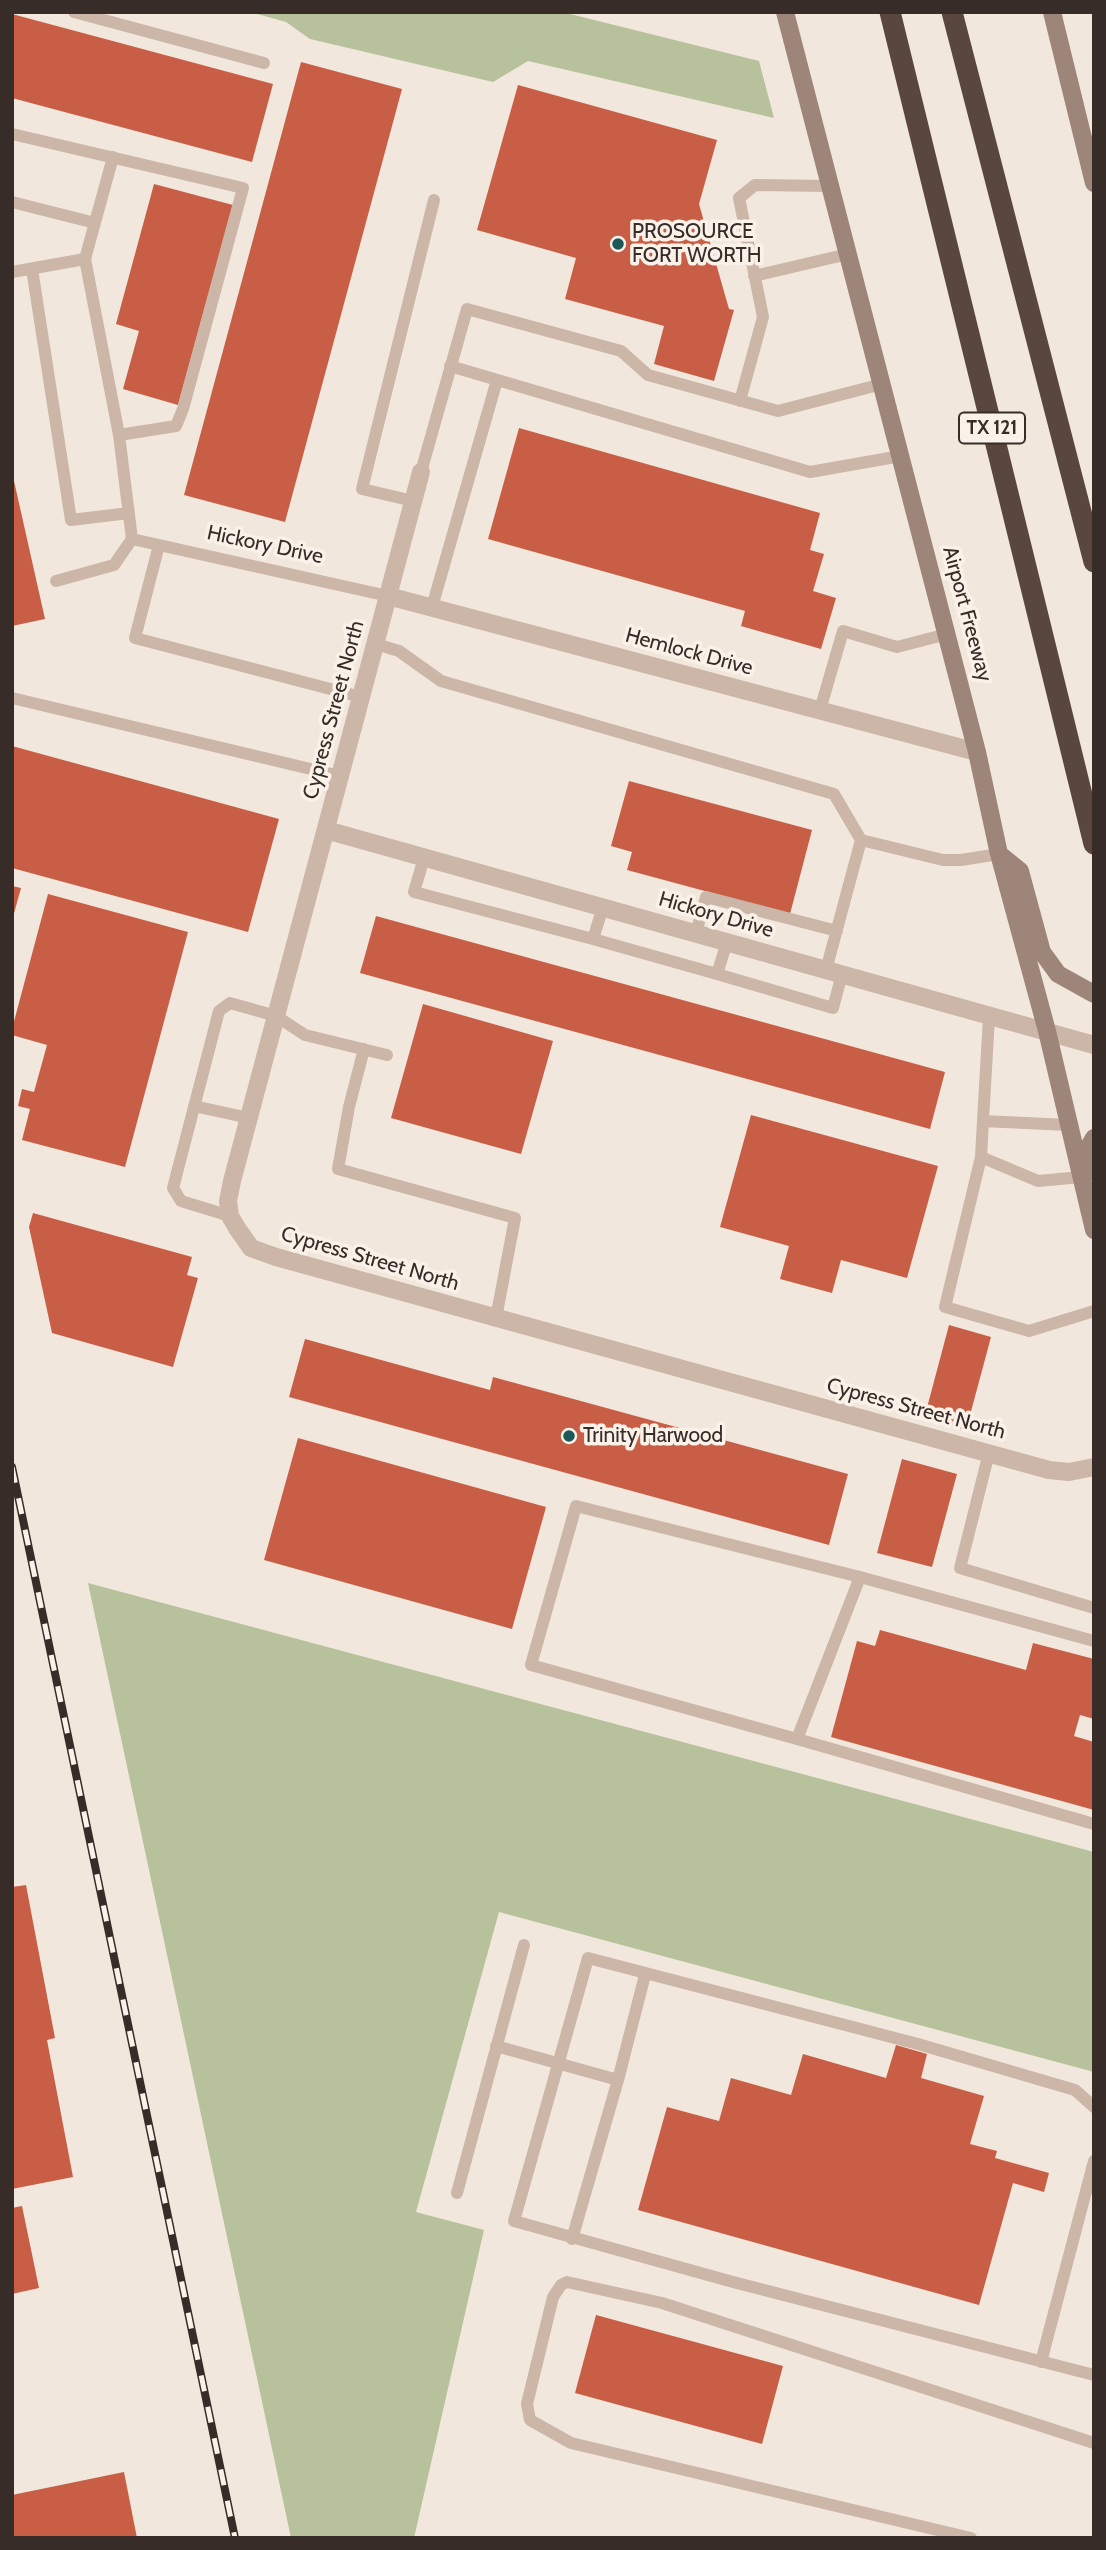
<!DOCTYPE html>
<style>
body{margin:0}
#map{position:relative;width:1106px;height:2550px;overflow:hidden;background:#f2e7dc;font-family:Cabin,sans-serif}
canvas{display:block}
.frame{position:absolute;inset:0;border:14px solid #372c28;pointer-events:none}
</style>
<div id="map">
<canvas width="1106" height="2550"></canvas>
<div class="frame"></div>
</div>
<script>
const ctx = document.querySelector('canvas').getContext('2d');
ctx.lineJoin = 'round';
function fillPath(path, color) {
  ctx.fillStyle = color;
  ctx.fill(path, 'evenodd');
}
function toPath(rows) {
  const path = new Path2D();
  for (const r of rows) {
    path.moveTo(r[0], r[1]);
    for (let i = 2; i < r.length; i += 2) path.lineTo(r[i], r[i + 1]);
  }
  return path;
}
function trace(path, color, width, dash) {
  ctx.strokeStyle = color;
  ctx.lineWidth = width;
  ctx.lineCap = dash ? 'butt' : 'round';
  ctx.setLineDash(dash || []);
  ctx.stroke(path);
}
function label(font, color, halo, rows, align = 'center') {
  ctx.font = font + ' Cabin,sans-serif';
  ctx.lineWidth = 7;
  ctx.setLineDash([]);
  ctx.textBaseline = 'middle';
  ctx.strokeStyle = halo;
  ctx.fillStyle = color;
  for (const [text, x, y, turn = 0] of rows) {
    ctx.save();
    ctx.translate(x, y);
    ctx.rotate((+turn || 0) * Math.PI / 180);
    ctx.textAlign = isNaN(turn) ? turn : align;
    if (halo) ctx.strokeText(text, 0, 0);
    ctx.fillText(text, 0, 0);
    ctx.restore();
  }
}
const green = toPath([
 [250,12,562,12,759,61,774,118,528,61,493,82,310,39,286,22],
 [88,1583,1094,1852,1094,2072,499,1912,416,2212,484,2230,414,2538,291,2538]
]);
const building = toPath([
 [12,14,273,84,252,162,12,98],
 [301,62,402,89,285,522,184,495],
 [518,85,717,140,699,204,729,309,734,310,714,381,654,364,664,326,565,299,576,258,477,230],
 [154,184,233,205,178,405,123,389,139,331,116,324],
 [519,428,820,513,810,550,824,554,813,591,836,598,821,649,741,626,745,611,488,539],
 [12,472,45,619,12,626],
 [12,746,279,819,248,932,12,868],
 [629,781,812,830,790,914,627,870,632,852,611,846],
 [12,886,21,888,13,917,12,917],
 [48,894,188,932,125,1167,22,1140,30,1109,18,1106,22,1089,34,1092,47,1045,12,1035,12,1029],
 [376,916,945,1072,930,1129,360,973],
 [423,1004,553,1041,521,1154,391,1118],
 [751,1115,938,1166,907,1278,841,1260,832,1293,780,1279,789,1246,720,1227],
 [33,1213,192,1257,187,1275,198,1278,173,1367,52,1333,29,1227],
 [949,1325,991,1337,966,1430,924,1419],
 [305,1339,490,1390,493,1377,848,1474,829,1545,289,1397],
 [298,1438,546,1507,512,1629,264,1560],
 [902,1459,957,1474,932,1567,877,1553],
 [880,1630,1026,1670,1033,1643,1094,1659,1094,1719,1080,1715,1074,1736,1094,1742,1094,1810,831,1737,857,1641,875,1646],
 [26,1885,55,2038,47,2040,73,2177,12,2189,12,1887],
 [896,2045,927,2054,921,2078,984,2096,970,2144,997,2151,995,2158,1049,2173,1044,2192,1013,2183,979,2305,638,2210,667,2107,719,2121,731,2078,791,2095,803,2054,886,2078],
 [22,2206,39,2288,12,2294,12,2208],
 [596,2315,783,2366,762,2444,575,2393],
 [124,2472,137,2538,12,2538,12,2495]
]);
const service = toPath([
 [74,12,264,63],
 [12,134,243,188,183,409,176,426,119,435],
 [12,202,95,223],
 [32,269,71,520,129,513],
 [12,272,85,259],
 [754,276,848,254],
 [450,366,810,472,901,456],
 [740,401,763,317,739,198,755,185,830,186],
 [421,472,467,309,621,351,648,375,778,411,882,384],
 [413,501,362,489,434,200],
 [132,539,388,596],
 [159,545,135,638,361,697],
 [56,581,114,565,132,539,119,435,85,259,113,157],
 [432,607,497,380],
 [376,644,399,651,441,681,834,794,861,840],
 [12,698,340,776],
 [820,710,843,631,897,647,947,634],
 [424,858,414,892,593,939,603,907],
 [696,933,706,897,837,931],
 [593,939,717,974],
 [727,942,717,974,833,1008,842,974],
 [826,970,861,840,943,860,961,860,999,854],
 [364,1049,349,1107,338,1169,515,1218,496,1318],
 [194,1106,249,1118],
 [983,1121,989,1017],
 [981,1157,983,1121,1068,1125],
 [1081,1177,1038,1181,981,1157,945,1307,1029,1331,1094,1311],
 [230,1216,181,1201,173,1188,219,1011,230,1003,276,1016,305,1035,387,1055],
 [989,1453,960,1568,1094,1608],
 [1094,1641,860,1577,797,1739,1094,1824],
 [797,1739,531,1665,576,1506,860,1577],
 [496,2046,618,2080,645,1975],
 [1094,2107,1075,2090,918,2044,588,1958,514,2221,733,2282,1094,2375],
 [457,2193,524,1945],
 [572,2239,618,2080],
 [1041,2362,1094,2161],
 [971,2538,571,2443,530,2420,527,2404,553,2297,561,2285,567,2282,662,2303,1094,2443]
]);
const minor = toPath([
 [421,472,232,1181,228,1201,230,1216,237,1228,251,1248,276,1257,1049,1470,1069,1472,1094,1467],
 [388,596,977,752],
 [326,830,1094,1045]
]);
const secondary = toPath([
 [785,12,977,752,999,854,1047,1031,1094,1230],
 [1052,12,1094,183],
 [999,854,1020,871,1042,952,1058,974,1094,994],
 [1085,1175,1087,1150,1094,1138]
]);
const motorway = toPath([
 [890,12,1094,844],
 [952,12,1094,562]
]);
const rail = toPath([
 [12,1467,235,2538]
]);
const markers = [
 [618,244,7,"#1d5859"],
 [569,1436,7,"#1d5859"]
];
const shields = [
 [992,428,66]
];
const shieldNames = [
 ["TX 121",992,428]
];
const poiNames = [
 ["PROSOURCE",632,232],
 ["FORT WORTH",632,256],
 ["Trinity Harwood",583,1436]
];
const streetNames = [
 ["Hickory Drive",265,545,12],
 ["Airport Freeway",967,614,75],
 ["Hemlock Drive",689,652,15],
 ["Cypress Street North",334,710,-75],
 ["Hickory Drive",716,915,16],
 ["Cypress Street North",370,1259,16],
 ["Cypress Street North",916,1409,15]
];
fillPath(green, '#b7c29c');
fillPath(building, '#c75e45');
trace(service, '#cbb6a7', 12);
trace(minor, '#cbb6a7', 18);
trace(secondary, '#9e8579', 18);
trace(motorway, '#58463f', 21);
trace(rail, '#372c28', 8);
trace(rail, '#faf1e8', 5, [16]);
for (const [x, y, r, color] of markers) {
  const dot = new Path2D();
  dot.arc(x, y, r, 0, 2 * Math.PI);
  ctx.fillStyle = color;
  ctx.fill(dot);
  trace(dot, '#faf1e8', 2.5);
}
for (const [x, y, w] of shields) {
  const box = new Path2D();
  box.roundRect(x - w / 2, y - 15.5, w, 31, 5);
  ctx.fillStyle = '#faf1e8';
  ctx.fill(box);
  trace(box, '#372c28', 2);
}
label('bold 19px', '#372c28', null, shieldNames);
label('21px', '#372c28', '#faf1e8', poiNames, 'left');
label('21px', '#372c28', '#faf1e8', streetNames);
</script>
